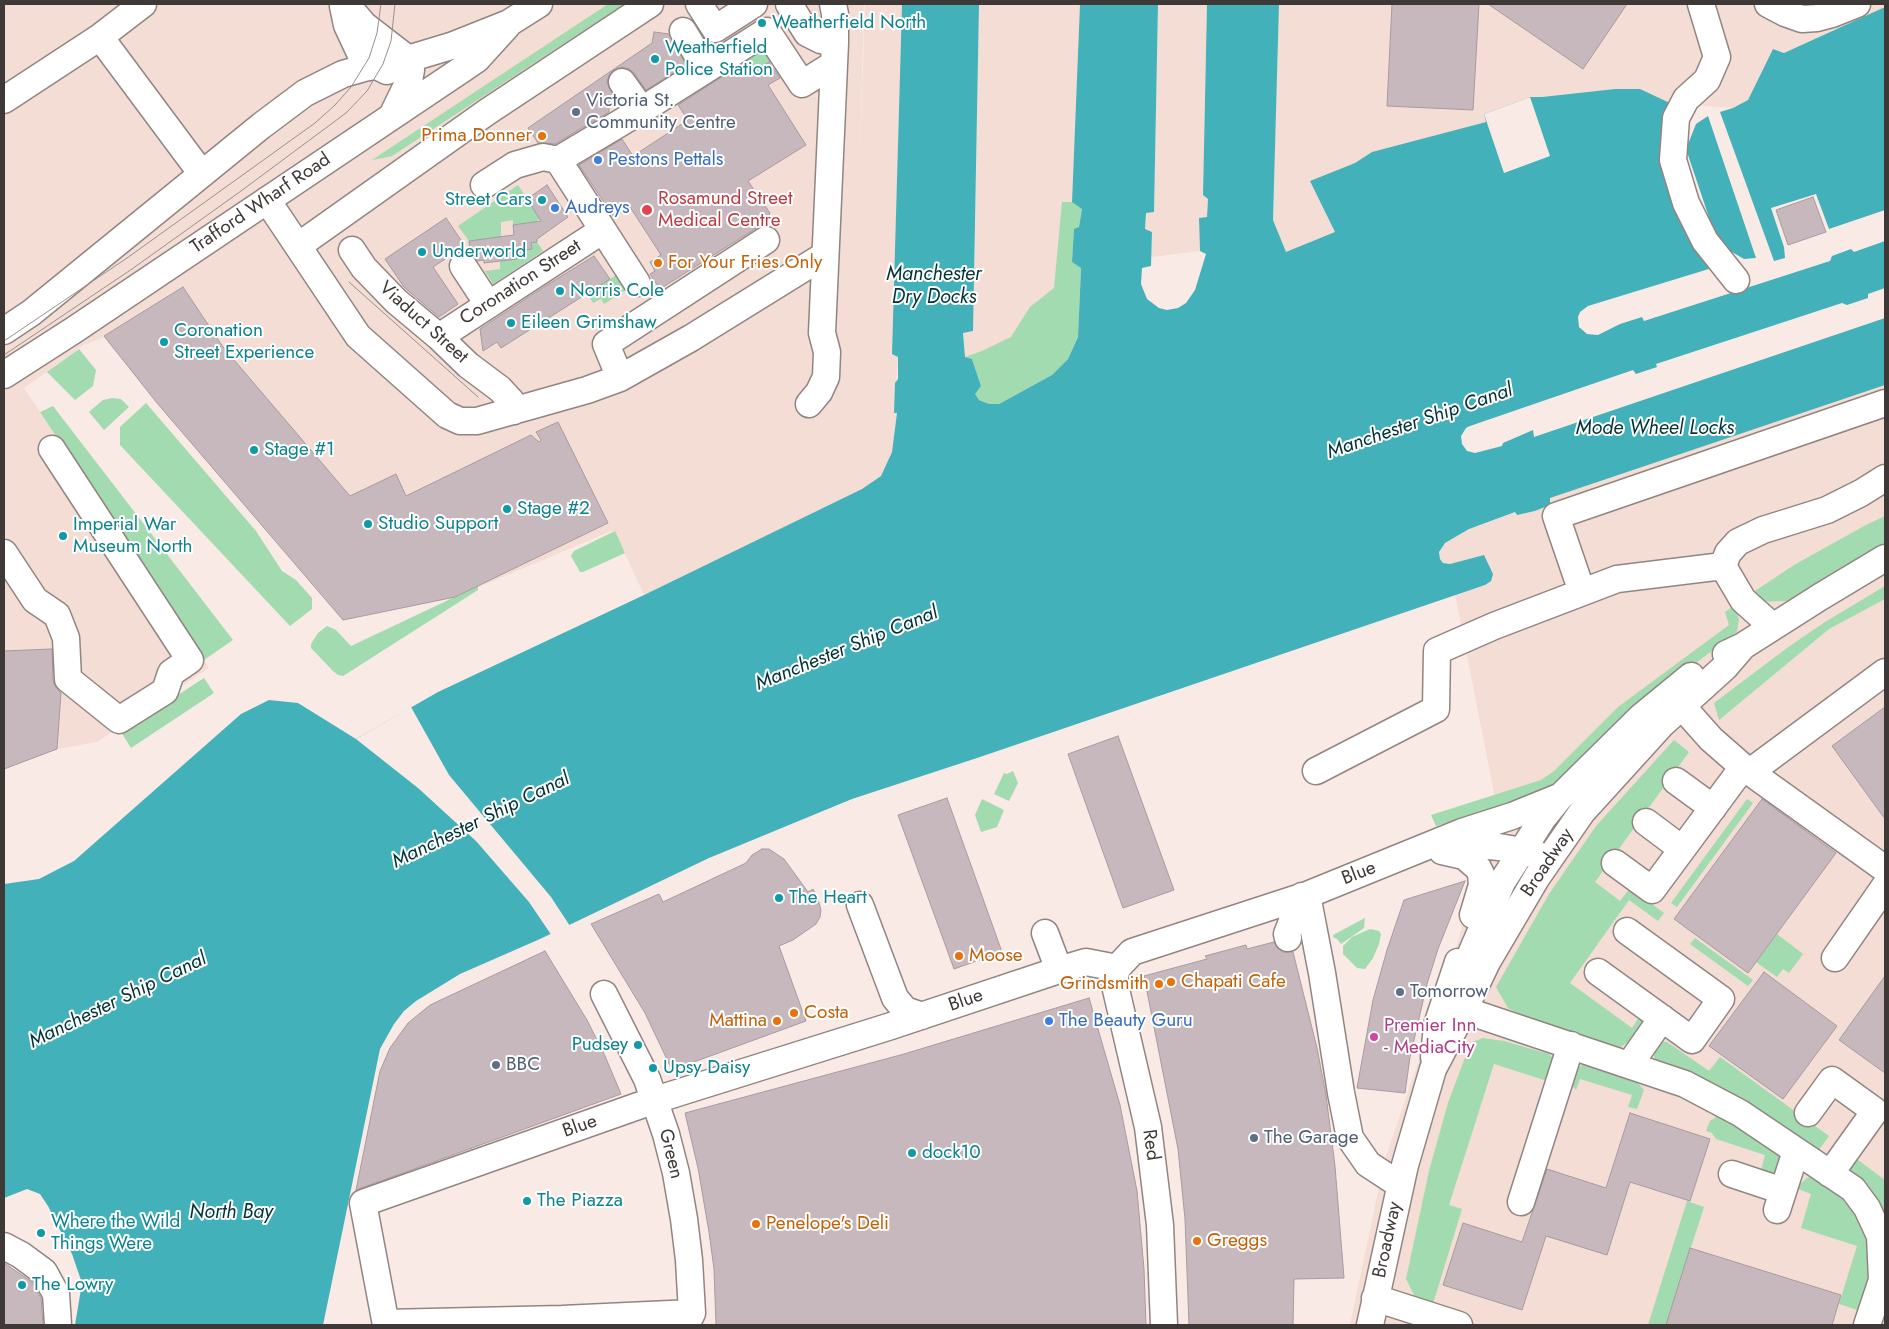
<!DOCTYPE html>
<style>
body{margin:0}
#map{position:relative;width:1889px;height:1329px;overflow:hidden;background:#f9eae5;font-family:Jost,sans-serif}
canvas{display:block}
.frame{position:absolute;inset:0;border:5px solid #3e3836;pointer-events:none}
</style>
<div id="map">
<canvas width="1889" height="1329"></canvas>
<div class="frame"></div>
</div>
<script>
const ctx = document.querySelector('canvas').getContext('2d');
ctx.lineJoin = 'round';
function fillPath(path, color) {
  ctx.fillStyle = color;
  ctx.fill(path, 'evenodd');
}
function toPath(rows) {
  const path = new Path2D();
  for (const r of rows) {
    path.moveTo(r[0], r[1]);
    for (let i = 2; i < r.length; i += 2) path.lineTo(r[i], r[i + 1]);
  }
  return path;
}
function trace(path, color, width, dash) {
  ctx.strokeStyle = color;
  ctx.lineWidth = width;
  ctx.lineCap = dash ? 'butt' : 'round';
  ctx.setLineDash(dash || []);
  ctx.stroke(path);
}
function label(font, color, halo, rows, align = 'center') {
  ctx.font = font + ' Jost,sans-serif';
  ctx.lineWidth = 4;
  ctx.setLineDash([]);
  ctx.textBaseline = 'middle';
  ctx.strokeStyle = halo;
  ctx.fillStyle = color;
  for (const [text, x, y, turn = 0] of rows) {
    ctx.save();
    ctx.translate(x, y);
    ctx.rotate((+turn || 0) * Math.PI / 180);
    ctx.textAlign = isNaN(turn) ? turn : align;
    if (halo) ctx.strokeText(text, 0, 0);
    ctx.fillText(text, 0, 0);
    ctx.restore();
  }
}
const built = toPath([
 [4,4,864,4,859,188,865,4,902,4,892,354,898,356,894,413,897,413,892,452,881,476,862,489,644,595,614,530,455,597,343,620,157,403,104,337,84,345,24,388,209,668,97,742,57,749,4,769],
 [979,4,1080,4,1072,201,1082,208,1078,337,965,357,963,333,973,331],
 [1158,4,1207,4,1203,195,1208,198,1207,218,1199,218,1200,251,1151,257,1152,232,1145,229,1146,212,1154,212],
 [1279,4,1885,4,1885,7,1784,53,1773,49,1748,100,1733,108,1670,103,1640,89,1615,89,1542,97,1530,97,1484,115,1487,122,1372,152,1355,163,1310,181,1336,232,1286,253,1273,220],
 [1885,385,1885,1325,1350,1325,1385,1159,1449,973,1471,896,1494,793,1455,594,1485,585,1487,563,1483,555,1450,564,1443,563,1439,556,1441,547,1445,543,1469,529,1515,512,1516,515,1535,511,1549,505,1549,498]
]);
const green = toPath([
 [608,4,624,4,392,156,372,160],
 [767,47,777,57,749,75,742,63],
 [518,185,540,219,535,222,513,225,513,220,501,222,501,237,469,241,458,226],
 [1062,202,1072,202,1082,208,1079,227,1074,230,1072,262,1081,268,1078,337,1068,359,1052,375,999,404,989,404,979,400,974,394,981,386,972,359,965,357,982,351,1011,337,1030,307,1054,288],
 [537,242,543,251,493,284,485,271,500,269,500,261,517,259,516,249,532,249,531,243],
 [616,275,626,290,604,304,601,299,593,303,583,286,592,291],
 [79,349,96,370,93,386,75,400,47,372],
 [112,398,121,399,129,407,104,430,89,412,103,400],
 [146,403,256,531,282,571,296,580,312,598,312,609,290,626,120,445,120,427],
 [53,406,233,640,204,660,40,412],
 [1885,516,1885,546,1858,559,1788,601,1757,602,1752,593,1794,565,1866,525],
 [615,531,625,553,583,572,580,572,571,556,574,551],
 [478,586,478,590,343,676,338,675,333,671,311,648,311,644,318,633,327,626,336,630,351,646],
 [1885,586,1885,599,1829,629,1719,720,1714,703,1787,648,1825,622],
 [1734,606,1739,619,1737,632,1664,687,1552,791,1525,797,1436,826,1431,815,1541,780,1554,771,1618,707,1729,625,1725,612],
 [204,678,214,693,131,748,121,732],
 [1674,740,1689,752,1595,882,1620,901,1630,888,1664,913,1658,921,1629,900,1570,983,1632,1028,1642,1013,1646,1020,1632,1039,1618,1049,1531,1020,1508,1008,1496,987,1549,894,1596,826],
 [1013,771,1018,783,1009,801,994,794,1004,773,1007,774],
 [982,799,1004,810,997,827,981,832,975,815],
 [1747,799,1753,803,1677,907,1671,903],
 [1365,918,1364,928,1341,944,1337,939,1333,937,1333,935],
 [1370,929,1379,931,1381,934,1379,944,1373,958,1365,969,1357,968,1343,954,1343,946,1352,937],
 [1777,934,1803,954,1789,973,1783,969,1777,977,1756,962],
 [1695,938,1753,980,1748,986,1690,944],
 [1483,1038,1504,1041,1549,1054,1555,1060,1551,1075,1544,1080,1494,1064,1449,1205,1462,1209,1433,1304,1415,1297,1406,1279,1429,1171,1448,1103,1466,1055,1473,1042],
 [1662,1042,1667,1042,1709,1071,1720,1057,1829,1136,1818,1151,1710,1082,1656,1060,1653,1055],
 [1583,1065,1637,1082,1644,1090,1637,1109,1628,1107,1632,1095,1580,1079,1576,1090,1570,1083,1574,1069],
 [1719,1115,1775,1150,1781,1159,1775,1175,1761,1170,1765,1155,1716,1139,1712,1133,1706,1131,1710,1121],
 [1854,1157,1885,1180,1885,1219,1846,1169],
 [1813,1176,1836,1190,1849,1204,1865,1237,1869,1260,1867,1283,1860,1311,1839,1304,1857,1246,1801,1228,1811,1194,1796,1188,1807,1178],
 [1687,1201,1704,1207,1666,1325,1648,1325]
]);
const water = toPath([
 [902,4,979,4,973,331,963,333,965,357,972,359,981,386,975,394,979,400,989,404,999,404,1052,375,1068,359,1078,337,1081,268,1072,262,1074,229,1079,227,1082,209,1072,202,1080,4,1158,4,1154,212,1146,213,1145,229,1152,232,1151,266,1142,268,1141,284,1147,299,1159,308,1167,310,1178,308,1186,303,1195,290,1206,254,1200,251,1199,218,1207,217,1208,199,1203,195,1207,4,1279,4,1273,220,1286,252,1335,232,1310,181,1355,163,1372,152,1486,122,1484,114,1530,97,1542,97,1615,89,1640,89,1670,103,1689,238,1700,256,1712,268,1588,306,1580,312,1578,317,1579,327,1587,334,1598,335,1620,324,1642,317,1644,321,1830,261,1832,256,1851,249,1854,252,1885,241,1885,288,1868,294,1868,298,1847,305,1842,303,1656,364,1657,367,1636,374,1633,370,1470,426,1466,428,1461,436,1462,444,1467,451,1475,453,1502,446,1503,443,1533,430,1534,437,1885,318,1885,385,1550,498,1550,505,1535,511,1517,515,1515,512,1469,529,1445,543,1439,552,1440,559,1443,563,1450,564,1484,555,1493,574,1491,581,1485,585,977,758,852,799,709,858,540,939,460,974,416,1001,404,1011,394,1024,380,1049,323,1325,75,1325,82,1283,72,1254,48,1206,40,1194,27,1189,4,1198,4,884,39,879,74,861,241,714,269,700,298,703,356,739,438,692,644,595,862,489,881,476,892,452,897,413,894,413,895,383,898,379,898,357,892,354],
 [1885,7,1885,210,1829,229,1816,194,1771,208,1784,247,1785,258,1774,261,1720,112,1733,108,1748,100,1773,49,1784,53],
 [1708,116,1756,258,1744,259,1718,244,1686,149,1696,124]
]);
const pier = toPath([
 [1530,97,1550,156,1504,173,1484,114],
 [411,707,449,775,551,897,570,926,552,936,529,902,476,841,418,788,356,739]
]);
const building = toPath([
 [1392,4,1479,4,1473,110,1387,106,1392,4],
 [1488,4,1627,4,1583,69,1488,4],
 [654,32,669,34,686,65,646,90,634,73,629,69,621,67,614,70,609,75,607,83,615,98,614,103,609,107,609,112,555,144,538,143,528,128,652,43,654,32],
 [769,62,780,78,768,85,806,145,748,181,770,213,766,225,758,227,660,289,650,274,655,271,650,262,661,255,630,207,614,217,579,165,622,139,633,156,688,120,678,105,742,64,749,75,769,62],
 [547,185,568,217,537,239,537,242,531,243,532,249,516,251,517,259,484,263,484,260,477,261,470,253,469,241,514,235,513,225,541,221,527,199,547,185],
 [1813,197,1826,232,1788,245,1776,210,1813,197],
 [446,218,465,246,433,267,458,304,439,317,404,287,385,259,446,218],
 [594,256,610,279,501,348,497,342,483,351,480,329,547,285,594,256],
 [183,287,223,347,350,496,396,474,406,496,531,435,539,442,541,440,536,432,558,422,608,523,455,597,343,620,157,403,104,336,183,287],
 [52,649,53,680,55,686,61,693,57,749,4,769,4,651,52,649],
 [1885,707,1885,819,1832,746,1885,707],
 [1118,736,1174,890,1123,908,1068,754,1118,736],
 [947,798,1002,952,954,969,898,815,947,798],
 [1762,799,1836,853,1748,973,1674,919,1762,799],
 [762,849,769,849,784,859,808,892,813,889,818,899,821,910,820,917,816,924,793,940,779,946,806,1021,672,1070,645,1013,591,924,659,894,663,902,746,863,752,855,762,849],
 [1465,881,1438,949,1427,984,1410,1057,1405,1093,1357,1088,1373,1000,1387,950,1404,900,1465,881],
 [1274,942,1277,948,1283,952,1293,952,1317,1048,1326,1095,1335,1166,1344,1278,1294,1279,1293,1325,1189,1325,1185,1219,1178,1149,1144,976,1207,959,1205,956,1246,945,1247,949,1274,942],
 [545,951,587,1020,605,1056,621,1094,356,1190,380,1071,390,1048,408,1023,430,1005,545,951],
 [1764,972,1837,1026,1783,1099,1709,1046,1764,972],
 [1885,976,1885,1073,1839,1040,1885,976],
 [1089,998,1120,1105,1137,1191,1144,1269,1146,1325,716,1325,714,1269,709,1232,698,1168,685,1113,904,1054,1089,998],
 [1630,1113,1710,1139,1690,1201,1630,1182,1607,1255,1546,1236,1522,1310,1443,1285,1463,1223,1522,1242,1547,1169,1606,1188,1630,1113],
 [1690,1248,1841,1295,1832,1325,1666,1325,1690,1248],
 [4,1263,32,1282,41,1298,43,1325,4,1325,4,1263]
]);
const minor = toPath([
 [346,4,364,25,408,59,411,70,409,81,393,114],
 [699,4,715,29,754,4],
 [789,4,807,33,821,40,835,43],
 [1701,4,1717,57,1707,80,1686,99,1676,118,1673,160,1686,203,1705,241,1736,280],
 [1768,4,1785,13,1802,19,1817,18,1832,14,1857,4],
 [343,6,347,25,361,55,375,65,387,71],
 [683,31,706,69],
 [100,37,202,174],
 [622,82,642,110],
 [4,100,100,37,143,4],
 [558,160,642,110,767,31,802,84,834,64],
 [484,185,515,165,543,157,558,160,637,283],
 [267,200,358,336,447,415,460,421,477,421,587,390,620,378,691,338,825,255],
 [298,246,487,112,650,4],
 [352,250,364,268,396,301,439,337,468,365,500,389,511,401,514,411],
 [463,266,488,304],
 [4,331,31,313,261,126,305,93,343,74,364,68,398,62,451,46,509,23,539,4],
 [439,337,603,230],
 [4,375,74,330,464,68,477,59,507,26],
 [620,378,606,344,766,240],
 [809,404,819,392,826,377,827,352,822,333,835,43,835,14,833,4],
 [4,553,35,600,57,615,66,638,68,679,119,720,165,691,171,673,190,660,52,449],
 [1723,566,1728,553,1738,542,1763,530,1827,510,1861,493,1885,478],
 [1582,592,1556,516,1885,403],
 [1726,654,1743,646,1820,597,1885,558],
 [1671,694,1711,739,1743,767,1885,869],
 [1316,771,1436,709,1437,651,1494,626,1617,579,1723,566,1743,600,1772,626],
 [1750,772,1885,672],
 [1676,781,1713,808],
 [1646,822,1682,849],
 [1447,850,1469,844,1499,847,1522,851,1533,854,1535,853],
 [1442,851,1464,856,1478,868,1481,874,1482,885,1473,915],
 [1615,863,1652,890,1743,767],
 [1307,895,1322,973,1341,1093,1350,1138,1368,1164,1400,1185],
 [860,905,895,998,905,1010,922,1016],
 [1045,933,1059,970],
 [1288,938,1287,934,1302,896],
 [1835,958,1885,886],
 [1117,968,1132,952,1307,895,1462,832,1512,816,1559,797],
 [1117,968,1114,981,1148,1127,1160,1225,1164,1325],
 [1598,972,1692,1040,1721,999,1627,931],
 [1459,982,1502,882,1543,818,1560,797,1641,717,1691,676],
 [604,994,647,1079,666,1134,676,1173,684,1219,689,1260,692,1313,686,1325],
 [1464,1010,1685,1084,1740,1113,1853,1189,1867,1208,1880,1236,1882,1280,1867,1325],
 [1434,1057,1437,1025,1458,962],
 [1630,1064,1662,1018],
 [1808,1113,1832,1080,1875,1111,1830,1174],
 [1732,1174,1783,1191],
 [1521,1202,1571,1045],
 [1777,1210,1796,1151],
 [4,1246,21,1255,44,1272,56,1294,58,1325],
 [1375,1298,1459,1325],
 [386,1323,562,1319,692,1313],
 [386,1325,363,1203,655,1100,891,1026,1059,970,1086,962,1117,968],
 [1370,1325,1405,1165,1433,1069,1464,1010,1487,962,1537,877,1582,812,1662,724,1725,667,1743,646]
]);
const tram = toPath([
 [349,282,478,397],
 [4,341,127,258,315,123,335,105,351,87,369,58,377,33,381,4],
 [4,355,132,269,241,191,346,113,367,91,383,64,391,41,395,4]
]);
const markers = [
 [762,23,5,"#0f9aa8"],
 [655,59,5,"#0f9aa8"],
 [576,112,5,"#5c6f8a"],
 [542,136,5,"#e8710a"],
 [598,160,5,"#3f7fe0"],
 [542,200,5,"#0f9aa8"],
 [555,208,5,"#3f7fe0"],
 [647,210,6,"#e0444e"],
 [422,252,5,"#0f9aa8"],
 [658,263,5,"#e8710a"],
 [560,291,5,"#0f9aa8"],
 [511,323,5,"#0f9aa8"],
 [164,342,5,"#0f9aa8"],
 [254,450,5,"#0f9aa8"],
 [507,509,5,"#0f9aa8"],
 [368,524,5,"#0f9aa8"],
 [63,536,5,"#0f9aa8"],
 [779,898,5,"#0f9aa8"],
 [959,956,5,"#e8710a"],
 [1171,982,5,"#e8710a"],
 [1159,984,5,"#e8710a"],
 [1400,992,5,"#5c6f8a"],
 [794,1013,5,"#e8710a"],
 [777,1021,5,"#e8710a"],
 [1049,1021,5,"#3f7fe0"],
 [1374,1037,5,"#d1479c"],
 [638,1045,5,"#0f9aa8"],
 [496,1065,5,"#5c6f8a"],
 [653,1068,5,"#0f9aa8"],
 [1254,1138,5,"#5c6f8a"],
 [912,1153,5,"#0f9aa8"],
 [527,1201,5,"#0f9aa8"],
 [756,1224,5,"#e8710a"],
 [41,1233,5,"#0f9aa8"],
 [1197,1241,5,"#e8710a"],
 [22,1285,5,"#0f9aa8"]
];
const cultureNames = [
 ["Weatherfield North",772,23],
 ["Weatherfield",665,48],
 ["Police Station",665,70],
 ["Street Cars",532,200,"right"],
 ["Underworld",432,252],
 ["Norris Cole",570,291],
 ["Eileen Grimshaw",521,323],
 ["Coronation",174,331],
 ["Street Experience",174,353],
 ["Stage #1",264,450],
 ["Stage #2",517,509],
 ["Studio Support",378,524],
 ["Imperial War",73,525],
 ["Museum North",73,547],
 ["The Heart",789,898],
 ["Pudsey",628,1045,"right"],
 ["Upsy Daisy",663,1068],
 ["dock10",922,1153],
 ["The Piazza",537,1201],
 ["Where the Wild",51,1222],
 ["Things Were",51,1244],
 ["The Lowry",32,1285]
];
const serviceNames = [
 ["Victoria St.",586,101],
 ["Community Centre",586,123],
 ["Tomorrow",1410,992],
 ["BBC",506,1065],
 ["The Garage",1264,1138]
];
const foodNames = [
 ["Prima Donner",532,136,"right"],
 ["For Your Fries Only",668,263],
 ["Moose",969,956],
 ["Chapati Cafe",1181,982],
 ["Grindsmith",1149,984,"right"],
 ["Costa",804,1013],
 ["Mattina",767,1021,"right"],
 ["Penelope's Deli",766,1224],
 ["Greggs",1207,1241]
];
const shopNames = [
 ["Pestons Pettals",608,160],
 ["Audreys",565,208],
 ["The Beauty Guru",1059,1021]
];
const healthNames = [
 ["Rosamund Street",658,199],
 ["Medical Centre",658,221]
];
const streetNames = [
 ["Trafford Wharf Road",261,204,-34],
 ["Coronation Street",521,283,-33],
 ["Viaduct Street",423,323,42],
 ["Broadway",1548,863,-56],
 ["Blue",1359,874,-21],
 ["Blue",966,1001,-19],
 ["Blue",580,1127,-19],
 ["Red",1150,1145,82],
 ["Green",670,1154,76],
 ["Broadway",1388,1240,-78]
];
const hotelNames = [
 ["Premier Inn",1384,1026],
 ["- MediaCity",1384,1048]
];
const waterNames = [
 ["Manchester",934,275],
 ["Dry Docks",934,298],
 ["Manchester Ship Canal",1420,422,-19],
 ["Mode Wheel Locks",1655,429],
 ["Manchester Ship Canal",847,649,-22],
 ["Manchester Ship Canal",481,821,-26],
 ["Manchester Ship Canal",118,1001,-26],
 ["North Bay",231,1213]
];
fillPath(built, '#f3ddd4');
fillPath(green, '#a1dbaf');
fillPath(water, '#43b1b9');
fillPath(pier, '#f9eae5');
fillPath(building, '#c7b8bd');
trace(building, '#a89a9f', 1);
trace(minor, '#928580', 29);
trace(minor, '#fff', 26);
trace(tram, '#9a908c', 1);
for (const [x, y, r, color] of markers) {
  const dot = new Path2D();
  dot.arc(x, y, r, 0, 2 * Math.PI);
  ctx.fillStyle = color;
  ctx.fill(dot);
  trace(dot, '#fff', 2);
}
label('19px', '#0d838f', '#fff', cultureNames, 'left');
label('19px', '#4e5e75', '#fff', serviceNames, 'left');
label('19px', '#c56008', '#fff', foodNames, 'left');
label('19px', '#366cbe', '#fff', shopNames, 'left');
label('19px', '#be3a42', '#fff', healthNames, 'left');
label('19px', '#3e3836', '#fff', streetNames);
label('19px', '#b23c85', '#fff', hotelNames, 'left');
label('italic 20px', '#003236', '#fff', waterNames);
</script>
